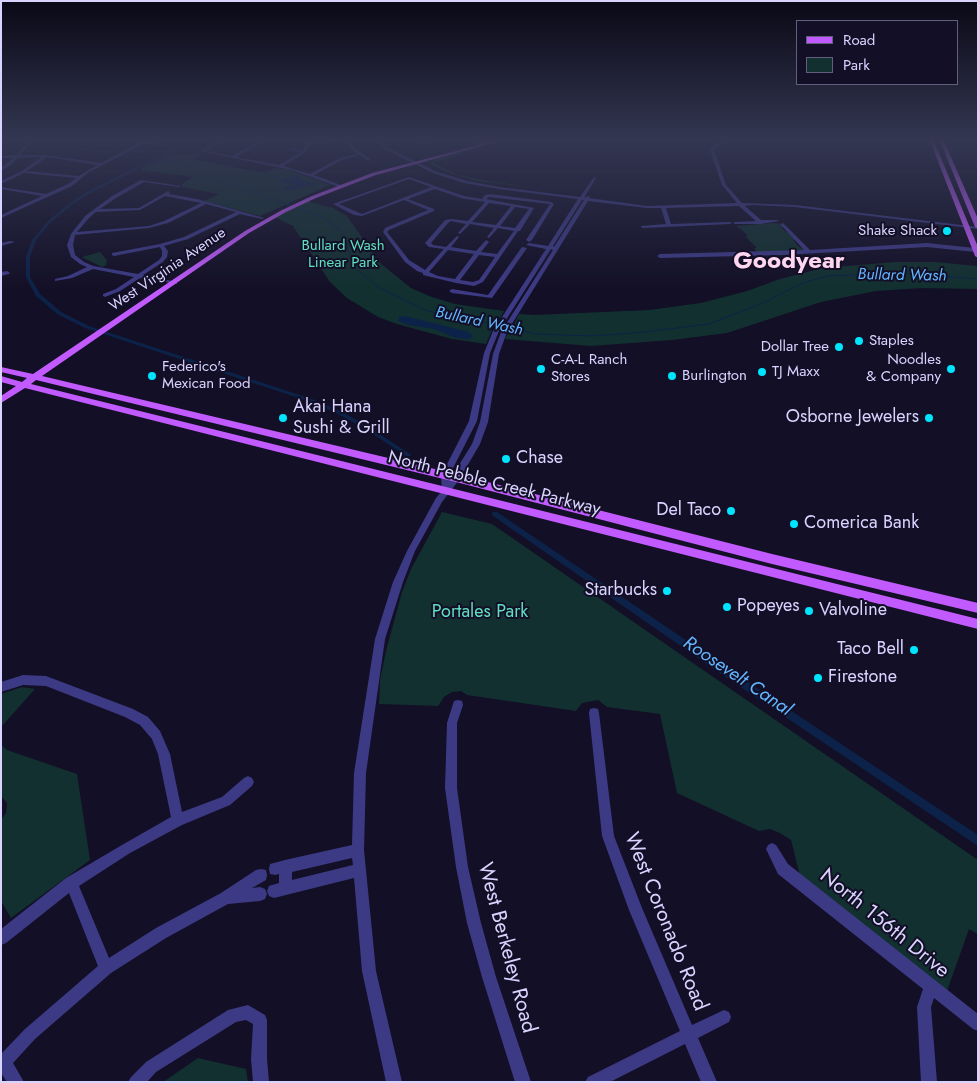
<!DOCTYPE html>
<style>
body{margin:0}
#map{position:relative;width:979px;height:1083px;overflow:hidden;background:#130f26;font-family:Jost,sans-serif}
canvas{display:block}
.frame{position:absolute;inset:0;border:2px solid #d9d4ff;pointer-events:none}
.legend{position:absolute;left:796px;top:20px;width:162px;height:65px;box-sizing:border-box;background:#130f26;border:1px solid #625e7d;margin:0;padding:6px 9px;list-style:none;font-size:15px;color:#d9d4ff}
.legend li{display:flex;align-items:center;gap:10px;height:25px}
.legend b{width:25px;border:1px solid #625e7d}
</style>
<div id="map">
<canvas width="979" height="1083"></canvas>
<div class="frame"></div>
<ul class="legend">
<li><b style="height:6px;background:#c25bff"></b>Road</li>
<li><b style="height:14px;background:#12302f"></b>Park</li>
</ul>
</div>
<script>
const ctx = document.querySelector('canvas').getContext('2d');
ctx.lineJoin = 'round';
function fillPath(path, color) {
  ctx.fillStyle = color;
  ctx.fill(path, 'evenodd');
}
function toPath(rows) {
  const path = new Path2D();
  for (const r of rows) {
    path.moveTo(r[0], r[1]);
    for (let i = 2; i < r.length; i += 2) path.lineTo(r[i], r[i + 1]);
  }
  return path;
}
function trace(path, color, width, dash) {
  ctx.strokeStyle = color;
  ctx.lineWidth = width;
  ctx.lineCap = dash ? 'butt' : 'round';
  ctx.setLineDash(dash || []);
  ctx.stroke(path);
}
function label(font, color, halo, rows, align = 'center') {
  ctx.font = font + ' Jost,sans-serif';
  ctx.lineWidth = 4;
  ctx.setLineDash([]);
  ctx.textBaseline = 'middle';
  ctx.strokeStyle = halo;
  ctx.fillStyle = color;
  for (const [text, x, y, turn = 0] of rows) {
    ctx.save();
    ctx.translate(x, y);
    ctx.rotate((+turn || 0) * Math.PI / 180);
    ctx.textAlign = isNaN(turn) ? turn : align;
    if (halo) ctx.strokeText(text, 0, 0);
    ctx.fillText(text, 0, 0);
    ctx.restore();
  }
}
const green = toPath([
 [48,141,130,141,138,142,126,148],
 [485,147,433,163,456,174,477,179,531,187,476,181,446,172,429,163,438,158],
 [173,153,191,155,199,153,201,154,194,159,263,173,276,168,289,170,330,185,260,216,204,201,219,194,182,187,182,184,193,177,139,170],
 [307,201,333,208,347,216,380,263,411,288,429,296,455,304,504,311,500,318,498,317,490,330,492,330,486,344,452,339,397,324,378,317,347,298,330,282,293,226,275,217],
 [774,223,782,224,784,227,782,228,785,231,793,236,795,240,793,240,798,246,805,250,757,252,754,248,757,248,745,236,748,236,742,230,736,226],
 [100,252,107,260,106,265,102,267,82,257],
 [895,262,935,262,977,266,978,289,922,288,876,291,821,302,727,333,672,340,591,346,505,339,508,333,510,333,519,314,534,315,649,310,701,303,747,291,780,279,823,268],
 [442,512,492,524,978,860,978,934,969,929,947,991,800,876,791,840,780,833,770,829,759,831,677,793,660,714,607,707,598,700,582,703,576,711,467,695,461,691,452,692,444,697,438,706,379,704,380,680,386,651,402,592,411,569],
 [22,687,35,689,1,727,1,694],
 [1,745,7,750,77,774,90,860,11,918,1,901,1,820,6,813,7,803,1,796],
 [198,1058,246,1069,248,1082,163,1082]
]);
const water = toPath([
 [292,176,299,176,303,181,318,184,284,191,284,188,293,184,279,182],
 [405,316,469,332,473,336,469,339,456,338,434,329,408,325,398,321,399,317]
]);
const stream = toPath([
 [23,141,181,163,212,180,251,191,324,218,342,232,355,268,378,287,427,311,497,325],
 [502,326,536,334,592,336,645,332,709,324,765,302,802,283,828,276,899,273,978,279]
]);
const canal = toPath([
 [191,141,194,141,92,192,73,204,51,222,36,240,30,257,30,277,40,294,61,312,89,326,312,399,336,409,366,425,410,454,411,455,410,456,406,456,362,427,332,411,308,401,85,328,57,314,36,296,26,277,26,257,32,240,49,220,71,202,90,190,191,141],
 [493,512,497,512,730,670,978,835,978,846,724,676,493,516,492,514,493,512]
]);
const minor = toPath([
 [29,141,33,141,20,155,46,155,101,163,142,141,148,141,165,145,163,146,146,143,89,172,72,186,1,218,1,215,42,196,1,189,1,187,46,194,68,184,76,178,24,173,1,184,1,181,22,171,42,157,18,158,12,164,1,171,1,168,13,158,1,158,1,156,16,155,29,141],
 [47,157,97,165,79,176,27,171,47,157],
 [219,141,223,141,206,151,232,156,261,141,265,141,236,157,279,165,301,152,291,151,291,149,303,150,306,141,310,141,309,143,344,141,342,142,309,145,306,152,283,166,310,174,340,158,357,154,351,149,346,141,350,141,354,147,371,160,368,161,360,155,342,160,314,175,341,185,339,187,291,170,200,151,219,141],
 [374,141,378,141,388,148,435,171,467,181,499,187,580,197,594,177,596,178,584,198,588,196,590,197,589,198,647,206,737,203,722,185,710,150,713,146,723,141,727,141,714,150,726,185,742,203,795,205,978,227,978,229,795,207,753,205,745,206,761,220,777,220,779,221,761,224,734,224,734,222,736,222,756,221,739,206,666,208,671,224,730,222,732,223,730,224,643,228,641,227,641,226,666,224,661,208,647,208,588,201,507,332,499,354,488,422,480,444,459,480,442,502,415,551,403,582,385,639,366,773,364,850,376,971,402,1082,386,1082,362,971,354,878,274,898,269,896,267,891,269,886,279,883,279,874,275,875,270,874,269,869,270,864,285,860,352,845,354,773,375,639,393,582,407,551,436,498,442,491,441,476,469,421,484,353,493,331,546,249,526,245,529,243,548,246,578,199,499,189,464,183,433,173,386,150,374,141],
 [582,200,584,200,554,247,553,246,582,200],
 [551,249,553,250,501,332,493,354,480,422,472,444,449,481,449,476,477,421,490,353,499,331,551,249],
 [352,858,353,865,292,880,292,872,352,858],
 [415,141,424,143,439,141,424,145,415,141],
 [473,141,478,141,486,145,483,146,473,141],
 [409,177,464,196,482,199,485,195,491,194,551,202,554,204,532,240,529,242,526,240,550,204,489,197,486,199,534,208,520,231,518,231,483,282,474,286,456,283,423,275,423,273,417,271,405,262,383,232,385,228,428,210,404,200,362,216,354,215,333,204,409,177],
 [409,179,431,187,362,214,339,204,409,179],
 [435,189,461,198,485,202,468,221,451,219,445,220,426,242,425,243,429,247,444,249,425,270,409,260,387,232,389,230,434,211,434,209,408,199,435,189],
 [489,203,511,206,496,225,472,222,489,203],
 [515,207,529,209,515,228,500,226,515,207],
 [451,221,466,224,458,233,460,234,470,224,494,228,487,237,489,238,498,228,514,231,497,254,481,252,489,242,486,240,476,251,451,247,459,237,457,236,446,247,433,245,431,243,449,222,451,221],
 [448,250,474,254,455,279,438,276,429,272,448,250],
 [479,255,495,257,479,280,473,282,460,280,479,255],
 [141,180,181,186,179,187,144,182,116,198,100,209,139,208,168,191,170,192,169,194,197,199,264,218,262,219,240,214,188,239,164,246,168,251,167,257,163,262,143,275,177,282,177,284,140,278,120,291,105,297,103,296,103,294,116,289,134,277,93,269,72,278,55,281,55,279,68,276,87,267,80,264,71,257,67,245,71,234,85,216,112,196,141,180],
 [165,196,201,203,164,221,149,226,77,232,89,218,96,212,140,210,165,196],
 [206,204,236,212,184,237,160,244,112,253,112,255,114,256,160,247,162,251,162,256,159,260,138,274,93,266,84,262,75,255,73,245,75,235,149,228,168,223,206,204],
 [783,223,810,250,927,243,975,248,978,250,975,252,927,247,783,255,660,258,657,256,660,254,804,250,781,225,781,224,783,223],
 [10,241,15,242,1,246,1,243,10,241],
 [522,247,527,248,492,298,452,293,449,291,452,289,488,295,522,247],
 [7,271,10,273,9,274,1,276,1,272,7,271],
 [23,675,46,676,133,709,148,717,160,731,170,754,182,812,222,797,244,778,248,776,252,778,254,782,252,786,230,805,182,825,130,853,79,886,109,958,156,928,221,893,256,870,261,869,266,870,267,875,266,880,252,888,260,887,265,889,267,894,265,899,260,901,228,904,166,938,111,973,35,1039,13,1063,24,1082,7,1082,1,1073,1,1054,25,1029,98,966,69,893,6,943,1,945,1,929,66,878,122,845,171,817,158,754,152,739,140,725,125,717,46,686,23,685,1,692,1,682,23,675],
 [458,700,462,701,463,705,457,723,457,788,468,867,481,923,496,977,531,1082,515,1082,482,977,467,923,456,867,445,788,447,723,454,701,458,700],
 [594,708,598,709,599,713,614,836,642,908,692,1025,724,1010,729,1012,731,1017,729,1022,698,1038,717,1082,701,1082,685,1044,610,1082,585,1082,588,1077,680,1031,629,910,602,836,589,713,590,709,594,708],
 [772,843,776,845,788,864,978,1014,978,1031,973,1029,934,998,931,1007,937,1082,921,1082,917,1007,923,989,778,874,766,849,768,845,772,843],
 [248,1005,265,1015,267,1020,267,1059,269,1082,253,1082,251,1059,253,1024,246,1020,236,1022,156,1072,147,1082,128,1082,131,1077,146,1062,228,1010,248,1005]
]);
const major = toPath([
 [494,141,501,141,376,175,316,198,286,212,249,233,42,376,456,474,772,554,978,603,978,613,772,564,456,482,36,380,31,384,978,619,978,629,25,388,1,403,1,396,16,386,1,382,1,376,22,382,27,378,1,372,1,367,33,374,245,231,282,210,312,196,372,173,494,141],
 [930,141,934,141,978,247,978,258,975,256,930,141],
 [940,141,944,141,978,219,978,229,975,227,940,141]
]);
const markers = [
 [947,231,5,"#00e5ff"],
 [859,341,5,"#00e5ff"],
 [839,347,5,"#00e5ff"],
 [541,369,5,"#00e5ff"],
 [951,369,5,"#00e5ff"],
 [762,372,5,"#00e5ff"],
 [152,376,5,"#00e5ff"],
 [672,376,5,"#00e5ff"],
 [283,418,5,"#00e5ff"],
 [929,418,5,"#00e5ff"],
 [506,459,5,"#00e5ff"],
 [731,511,5,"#00e5ff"],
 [794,524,5,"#00e5ff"],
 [667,591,5,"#00e5ff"],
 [727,607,5,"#00e5ff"],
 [809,611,5,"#00e5ff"],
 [914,650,5,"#00e5ff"],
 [818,678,5,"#00e5ff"]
];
const farPoinames = [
 ["Shake Shack",937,231,"right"],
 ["Staples",869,341],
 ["Dollar Tree",829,347,"right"],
 ["C-A-L Ranch",551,360],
 ["Stores",551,377],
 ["Noodles",941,360,"right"],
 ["& Company",941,377,"right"],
 ["Federico's",162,367],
 ["Mexican Food",162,384],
 ["TJ Maxx",772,372],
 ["Burlington",682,376]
];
const farParknames = [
 ["Bullard Wash",343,246],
 ["Linear Park",343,263]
];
const farStreetnames = [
 ["West Virginia Avenue",168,270,-34]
];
const farWaternames = [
 ["Bullard Wash",902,276,1],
 ["Bullard Wash",479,322,12]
];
const poiNames = [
 ["Akai Hana",293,408],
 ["Sushi & Grill",293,429],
 ["Osborne Jewelers",919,418,"right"],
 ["Chase",516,459],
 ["Del Taco",721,511,"right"],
 ["Comerica Bank",804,524],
 ["Starbucks",657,591,"right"],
 ["Popeyes",737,607],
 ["Valvoline",819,611],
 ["Taco Bell",904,650,"right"],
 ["Firestone",828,678]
];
const streetNames = [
 ["North Pebble Creek Parkway",494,484,14]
];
const parkNames = [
 ["Portales Park",480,613]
];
const waterNames = [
 ["Roosevelt Canal",737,677,34]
];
const nearStreetnames = [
 ["West Coronado Road",665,922,68],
 ["North 156th Drive",884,924,39],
 ["West Berkeley Road",506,948,75]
];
const farTownnames = [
 ["Goodyear",789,262]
];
fillPath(green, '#12302f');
fillPath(water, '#0c2248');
trace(stream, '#0c2248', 1);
fillPath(canal, '#0c2248');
fillPath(minor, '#3d3a85');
fillPath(major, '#c25bff');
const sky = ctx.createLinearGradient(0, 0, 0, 292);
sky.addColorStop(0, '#0a0815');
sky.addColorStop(0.48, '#333752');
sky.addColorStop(1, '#33375200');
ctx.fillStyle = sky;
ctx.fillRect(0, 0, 979, 292);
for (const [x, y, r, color] of markers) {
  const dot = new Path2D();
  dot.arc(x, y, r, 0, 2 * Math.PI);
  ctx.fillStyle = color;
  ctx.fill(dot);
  trace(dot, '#130f26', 2);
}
label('15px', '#d9d4ff', '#130f26', farPoinames, 'left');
label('15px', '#5fe0c0', '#130f26', farParknames);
label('15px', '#d9d4ff', '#130f26', farStreetnames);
label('italic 16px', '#62b6ff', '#130f26', farWaternames);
label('18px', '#d9d4ff', '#130f26', poiNames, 'left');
label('18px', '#d9d4ff', '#130f26', streetNames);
label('18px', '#5fe0c0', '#130f26', parkNames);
label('italic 19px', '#62b6ff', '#130f26', waterNames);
label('21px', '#d9d4ff', '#130f26', nearStreetnames);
label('bold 24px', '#ffd6f0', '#130f26', farTownnames);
</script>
